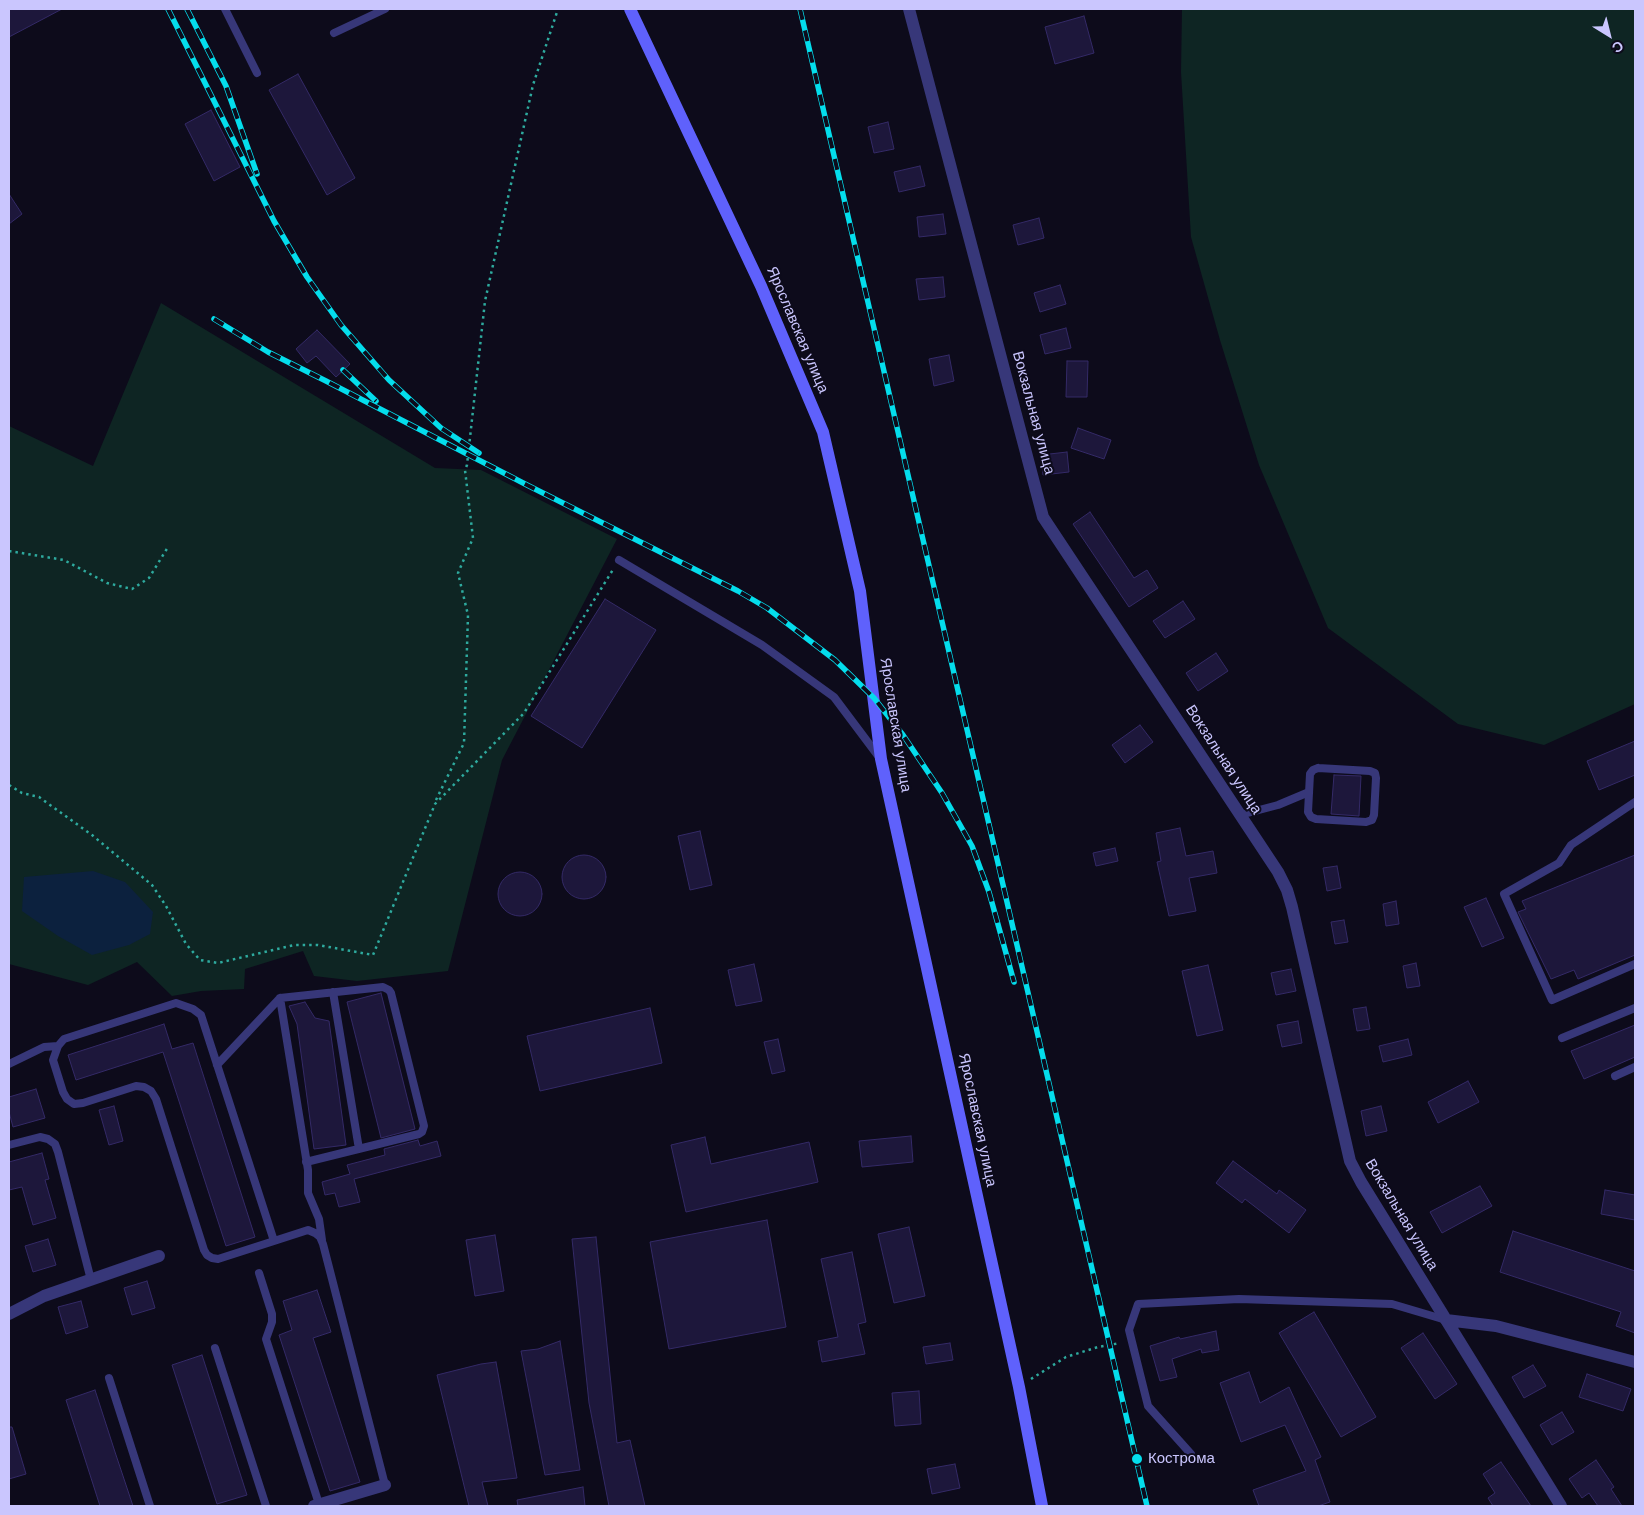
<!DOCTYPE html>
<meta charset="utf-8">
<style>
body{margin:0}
#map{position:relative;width:1644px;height:1515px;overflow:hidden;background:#0d0b1b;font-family:"DM Sans",sans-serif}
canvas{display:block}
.frame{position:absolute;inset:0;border:10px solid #cac6fe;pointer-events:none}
.north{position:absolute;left:1584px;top:10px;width:50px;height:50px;-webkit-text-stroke:4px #0d0b1b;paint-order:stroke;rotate:144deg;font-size:14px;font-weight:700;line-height:20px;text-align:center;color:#cac6fe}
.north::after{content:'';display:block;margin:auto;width:18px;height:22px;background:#cac6fe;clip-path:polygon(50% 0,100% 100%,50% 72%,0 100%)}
</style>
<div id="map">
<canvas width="1644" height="1515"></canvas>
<div class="frame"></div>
<div class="north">С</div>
</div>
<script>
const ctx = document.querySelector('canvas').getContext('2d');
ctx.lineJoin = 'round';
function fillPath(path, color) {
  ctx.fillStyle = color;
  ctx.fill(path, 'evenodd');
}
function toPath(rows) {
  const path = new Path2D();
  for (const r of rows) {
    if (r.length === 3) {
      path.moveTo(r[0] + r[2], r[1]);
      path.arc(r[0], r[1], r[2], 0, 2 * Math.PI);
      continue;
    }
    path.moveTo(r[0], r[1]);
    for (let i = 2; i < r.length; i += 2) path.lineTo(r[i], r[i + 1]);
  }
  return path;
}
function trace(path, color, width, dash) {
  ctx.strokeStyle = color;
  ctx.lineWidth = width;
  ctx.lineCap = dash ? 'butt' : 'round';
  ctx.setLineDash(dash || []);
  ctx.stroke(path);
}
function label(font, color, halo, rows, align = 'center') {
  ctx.font = font + ' "DM Sans",sans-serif';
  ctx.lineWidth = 4;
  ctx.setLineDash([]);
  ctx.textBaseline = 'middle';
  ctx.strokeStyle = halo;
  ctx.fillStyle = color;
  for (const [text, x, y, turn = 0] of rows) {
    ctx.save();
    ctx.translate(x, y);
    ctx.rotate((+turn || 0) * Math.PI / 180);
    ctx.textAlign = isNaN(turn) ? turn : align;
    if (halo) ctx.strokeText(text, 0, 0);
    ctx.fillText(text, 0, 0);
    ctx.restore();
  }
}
const green = toPath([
 [1182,9,1635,9,1635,704,1544,745,1458,724,1328,628,1259,465,1220,340,1191,237,1181,72],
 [161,303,435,468,481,470,617,539,502,760,448,971,357,981,314,976,303,951,245,969,244,989,201,991,172,996,137,962,88,985,9,964,9,426,93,466]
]);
const water = toPath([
 [93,871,125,882,153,912,150,934,129,945,92,955,58,936,22,911,24,877]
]);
const building = toPath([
 [9,9,62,9,9,37,9,9],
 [1084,16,1094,53,1055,64,1045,27,1084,16],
 [298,74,355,178,327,195,269,90,298,74],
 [211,110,240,167,214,181,185,124,211,110],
 [888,122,894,149,874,153,868,127,888,122],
 [920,166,925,186,899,192,894,172,920,166],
 [9,194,22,214,9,224,9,194],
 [943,214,946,234,919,237,917,217,943,214],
 [1039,218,1044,238,1018,245,1013,225,1039,218],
 [943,277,945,297,919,300,916,279,943,277],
 [1060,285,1066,304,1040,312,1034,293,1060,285],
 [1066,328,1071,348,1045,354,1040,335,1066,328],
 [317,330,350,364,336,377,316,356,307,363,296,349,317,330],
 [949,355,954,381,934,386,929,359,949,355],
 [1067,361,1088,361,1087,397,1066,397,1067,361],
 [1078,428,1111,440,1104,459,1071,448,1078,428],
 [1067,452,1069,472,1043,475,1041,455,1067,452],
 [1090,512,1134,578,1147,570,1158,588,1129,607,1073,524,1090,512],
 [605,599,656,630,582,748,531,716,605,599],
 [1183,601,1195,619,1165,638,1153,621,1183,601],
 [1216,653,1228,671,1198,691,1186,673,1216,653],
 [1140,725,1153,742,1125,763,1112,745,1140,725],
 [1635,741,1635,775,1599,790,1587,761,1635,741],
 [1334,775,1361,776,1359,816,1331,814,1334,775],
 [1180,828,1186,856,1213,851,1217,873,1189,878,1196,911,1169,916,1157,862,1161,861,1156,833,1180,828],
 [700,831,712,885,690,890,678,836,700,831],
 [1115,848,1118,861,1096,866,1093,853,1115,848],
 [1635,855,1635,955,1578,979,1574,970,1551,979,1518,912,1526,909,1522,901,1635,855],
 [584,877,22],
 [1337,866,1341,888,1327,891,1323,868,1337,866],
 [520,894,22],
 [1486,898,1504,938,1482,947,1464,907,1486,898],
 [1396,901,1399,924,1386,926,1383,904,1396,901],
 [1344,920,1348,942,1335,944,1331,922,1344,920],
 [1416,963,1420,986,1407,988,1403,966,1416,963],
 [754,964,762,1001,736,1006,728,970,754,964],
 [1208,965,1223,1030,1197,1036,1182,971,1208,965],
 [1291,969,1296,991,1276,995,1271,973,1291,969],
 [381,993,415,1129,381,1138,347,1002,381,993],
 [305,1002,315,1018,329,1021,346,1145,314,1149,297,1024,289,1006,305,1002],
 [1366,1007,1370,1029,1357,1031,1353,1009,1366,1007],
 [650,1008,662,1063,540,1091,527,1036,650,1008],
 [1298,1021,1302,1043,1282,1047,1277,1025,1298,1021],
 [164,1024,172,1049,193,1043,255,1237,226,1246,163,1052,76,1080,68,1055,164,1024],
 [1635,1025,1635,1057,1584,1079,1571,1051,1635,1025],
 [778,1039,785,1071,772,1074,764,1042,778,1039],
 [1408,1039,1412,1055,1383,1062,1379,1046,1408,1039],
 [1468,1081,1479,1102,1438,1123,1428,1102,1468,1081],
 [36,1089,45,1118,13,1127,9,1112,9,1097,36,1089],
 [114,1106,123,1141,109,1145,99,1110,114,1106],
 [1381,1106,1387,1131,1366,1136,1361,1111,1381,1106],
 [911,1136,913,1162,862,1167,859,1141,911,1136],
 [705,1137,711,1164,809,1142,818,1182,686,1212,671,1145,705,1137],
 [418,1140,420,1146,437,1141,441,1156,354,1179,360,1202,339,1207,335,1193,325,1195,322,1182,350,1174,347,1165,385,1155,384,1149,418,1140],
 [42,1153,49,1179,45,1180,56,1218,33,1225,22,1187,9,1190,9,1162,42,1153],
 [1233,1161,1277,1194,1279,1190,1306,1210,1289,1233,1245,1199,1242,1203,1216,1183,1233,1161],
 [1480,1186,1492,1206,1442,1233,1430,1212,1480,1186],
 [1605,1190,1635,1195,1635,1220,1601,1214,1605,1190],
 [767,1220,786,1327,669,1349,650,1242,767,1220],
 [909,1227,925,1296,894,1303,878,1234,909,1227],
 [1513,1231,1635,1271,1635,1333,1616,1326,1621,1312,1500,1272,1513,1231],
 [495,1235,504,1291,475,1296,466,1240,495,1235],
 [596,1237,617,1443,630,1440,645,1506,609,1506,589,1403,572,1239,596,1237],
 [48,1239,56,1265,33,1272,25,1246,48,1239],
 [852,1252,866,1322,858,1324,865,1354,822,1362,818,1341,838,1337,821,1259,852,1252],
 [147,1281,155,1308,132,1315,124,1288,147,1281],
 [317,1290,331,1332,313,1338,360,1482,330,1491,279,1335,292,1330,283,1301,317,1290],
 [81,1301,88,1327,66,1334,58,1307,81,1301],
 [1314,1312,1376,1417,1341,1437,1279,1333,1314,1312],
 [1216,1331,1219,1350,1202,1353,1201,1349,1172,1359,1177,1377,1160,1381,1150,1346,1179,1337,1180,1339,1216,1331],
 [1423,1333,1457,1384,1435,1399,1401,1348,1423,1333],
 [560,1341,580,1470,545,1475,521,1351,538,1349,560,1341],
 [950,1343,953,1360,926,1364,923,1347,950,1343],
 [202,1355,247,1495,217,1504,172,1365,202,1355],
 [496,1362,517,1478,482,1482,488,1506,469,1506,437,1375,481,1364,496,1362],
 [1533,1365,1546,1386,1524,1398,1512,1377,1533,1365],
 [1249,1372,1260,1403,1289,1387,1321,1457,1315,1460,1330,1502,1318,1506,1259,1506,1253,1490,1306,1471,1285,1425,1241,1442,1220,1383,1249,1372],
 [1587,1374,1631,1389,1623,1411,1579,1397,1587,1374],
 [95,1390,115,1452,133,1506,100,1506,66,1400,95,1390],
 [919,1391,921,1424,895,1426,892,1393,919,1391],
 [1562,1412,1574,1432,1552,1445,1540,1425,1562,1412],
 [9,1427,12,1427,26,1474,9,1479,9,1427],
 [1596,1460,1614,1487,1611,1489,1622,1506,1598,1506,1589,1493,1582,1498,1569,1479,1596,1460],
 [1501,1462,1531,1506,1493,1506,1488,1498,1495,1493,1483,1474,1501,1462],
 [955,1464,960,1488,932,1494,927,1469,955,1464],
 [583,1487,585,1506,518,1506,517,1500,583,1487]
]);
const path = toPath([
 [9,551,64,560,107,583,132,589,149,578,168,547],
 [9,785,22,793,39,797,92,835,152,885,166,906,186,944,200,960,218,963,294,945,318,945,373,955,435,804,524,713,614,568],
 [436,800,464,743,468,615,458,573,473,538,465,470,467,465,485,301,533,85,558,9],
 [1031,1379,1066,1357,1098,1347,1120,1343]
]);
const lane = toPath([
 [225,9,257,73],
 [334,33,385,9],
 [619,560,762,645,834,697,879,757],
 [1318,768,1370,771,1375,773,1376,778,1374,815,1372,820,1366,822,1316,819,1311,817,1308,812,1310,774,1313,770,1318,768],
 [1635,802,1571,845,1559,863,1504,894,1552,1000,1635,964],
 [1240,815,1278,805,1309,792],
 [333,992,359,1149],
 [280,998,383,987,389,990,391,993,424,1126,422,1132,419,1134,306,1162],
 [1562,1038,1635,1008],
 [9,1064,44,1047,58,1046],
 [217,1065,280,998,308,1170,308,1193,319,1219,322,1240],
 [1615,1076,1635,1067],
 [9,1145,40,1137,48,1139,55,1144,58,1152,91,1280],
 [274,1241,201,1015,193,1009,176,1003,64,1039,58,1046,53,1060,63,1092,67,1099,74,1104,83,1103,136,1086,144,1087,151,1091,156,1099,204,1250,207,1255,212,1258,218,1259,274,1241,308,1230,315,1233,320,1237,323,1244,385,1485],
 [259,1273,272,1314,272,1322,266,1339,319,1504],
 [215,1348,266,1506],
 [109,1378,150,1506],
 [1191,1454,1148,1406,1129,1330,1138,1304,1239,1299,1392,1304,1446,1320]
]);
const street = toPath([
 [909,9,1043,517,1278,872,1287,890,1292,907,1350,1161,1361,1182,1561,1506],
 [9,1314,44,1296,159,1256],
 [1446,1320,1496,1326,1635,1362],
 [314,1506,385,1485]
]);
const secondary = toPath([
 [630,9,761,286,823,432,860,591,881,759,1019,1387,1042,1506]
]);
const rail = toPath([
 [168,9,274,221,307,277,341,325,389,380,441,428,479,453],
 [187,9,226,86,257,174],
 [800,9,1147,1506],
 [214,319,268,352,326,381,527,485,738,591,767,608,835,660,874,698,903,735,942,793,972,846,989,892,1014,982],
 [343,370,376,401]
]);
const markers = [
 [1137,1459,6,"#04ddec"]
];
const streetNames = [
 ["Ярославская улица",797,330,67],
 ["Вокзальная улица",1033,413,75],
 ["Ярославская улица",895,725,81],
 ["Вокзальная улица",1223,760,57],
 ["Ярославская улица",977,1120,78],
 ["Вокзальная улица",1401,1215,59]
];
const poiNames = [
 ["Кострома",1148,1459]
];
fillPath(green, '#0e2523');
fillPath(water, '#0c213e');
fillPath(building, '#1d173b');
trace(building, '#342a67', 1);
trace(path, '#2eaa9e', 2.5, [2.5, 4]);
trace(lane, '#373779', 8);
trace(street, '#373779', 12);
trace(secondary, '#5f61fc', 12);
trace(rail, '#04ddec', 5.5);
trace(rail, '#0d0b1b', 4, [11]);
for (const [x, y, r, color] of markers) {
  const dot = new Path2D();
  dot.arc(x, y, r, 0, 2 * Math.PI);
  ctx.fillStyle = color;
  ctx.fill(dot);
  trace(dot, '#0d0b1b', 2);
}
label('15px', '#cac6fe', '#0d0b1b', streetNames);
label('15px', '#cac6fe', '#0d0b1b', poiNames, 'left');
</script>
